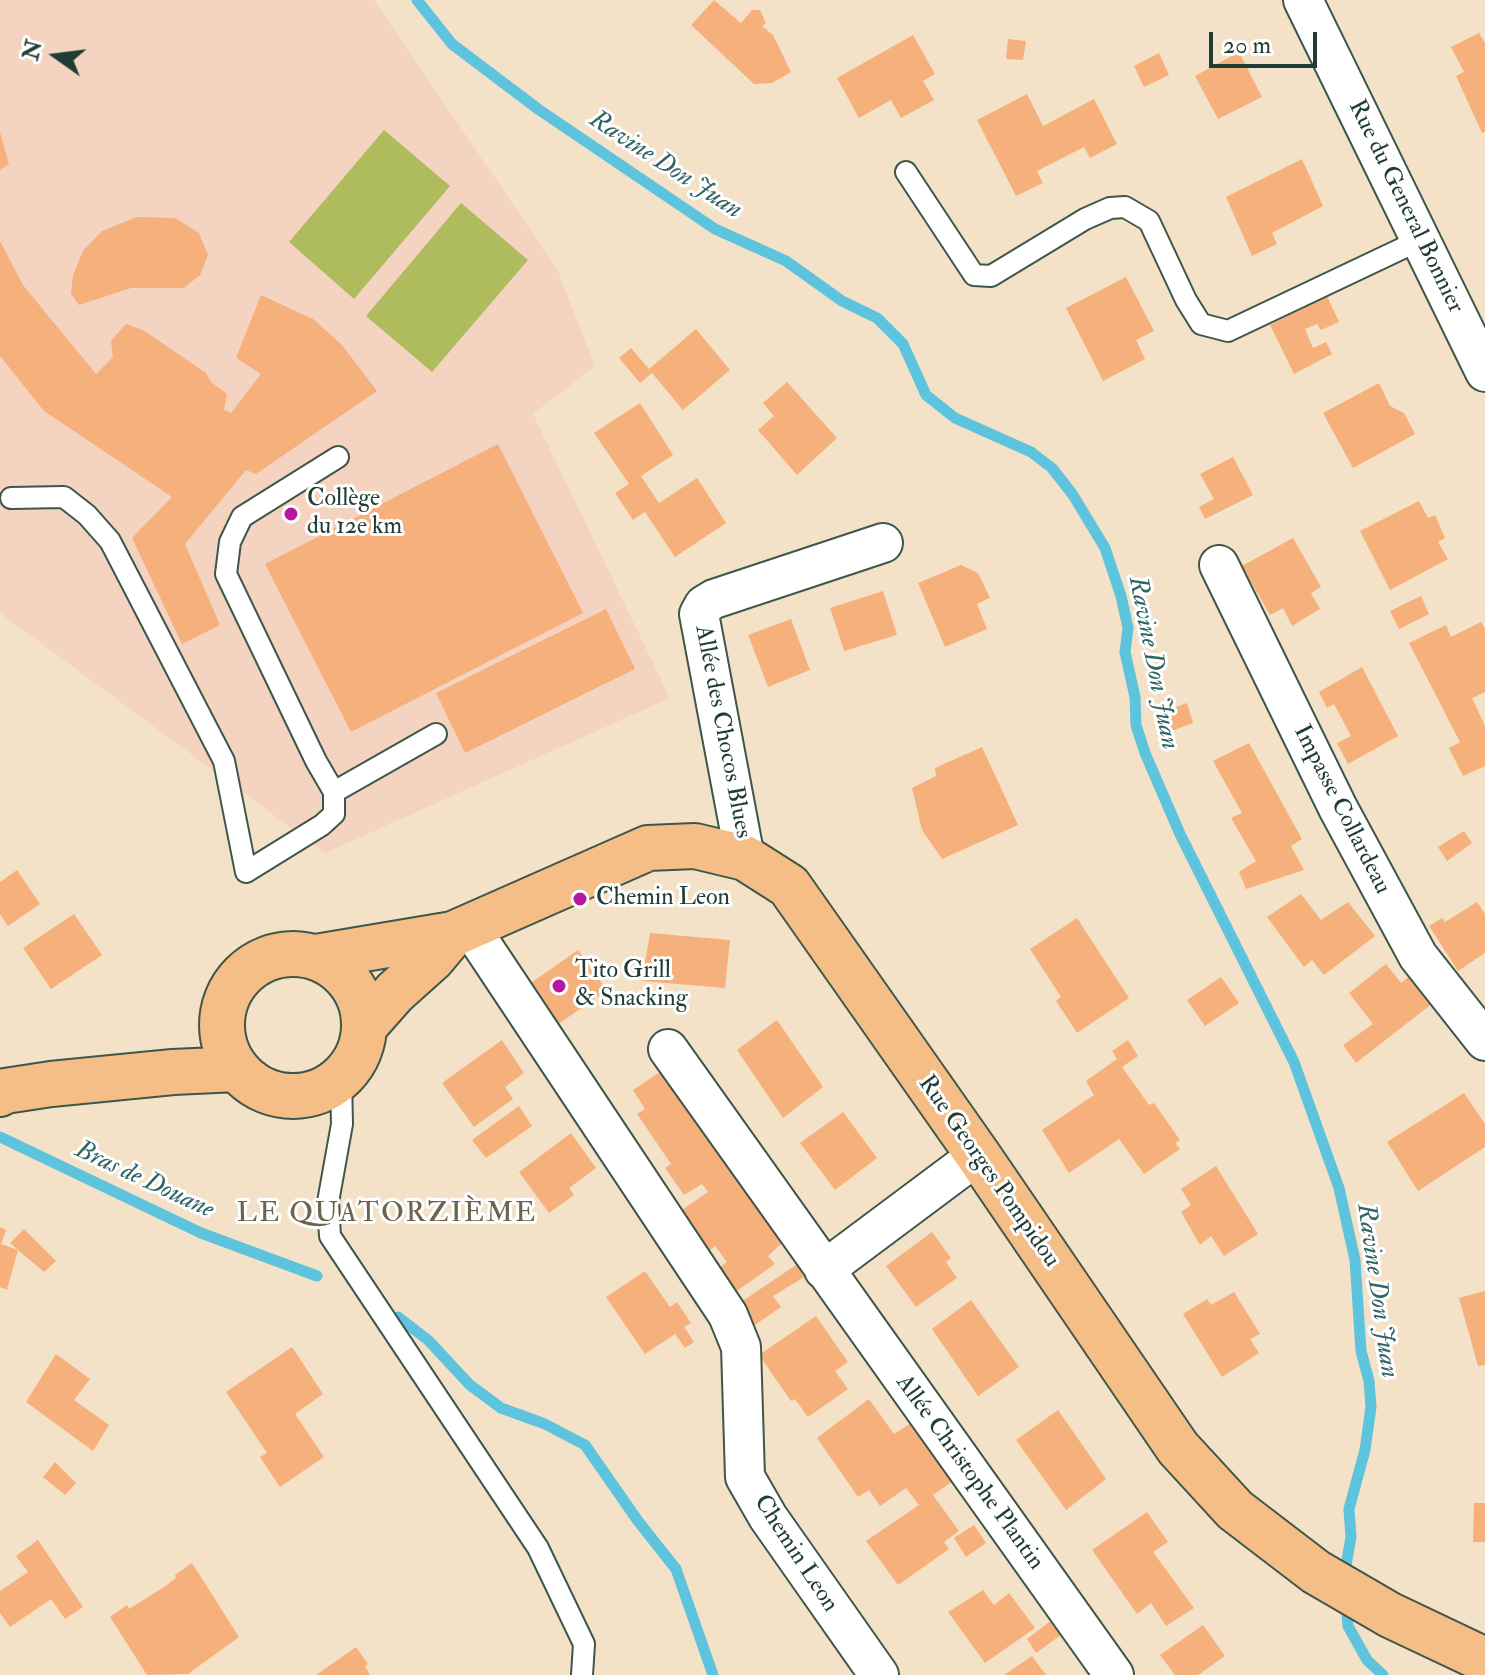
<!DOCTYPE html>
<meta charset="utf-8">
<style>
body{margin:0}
#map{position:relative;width:1485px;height:1675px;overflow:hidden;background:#f4e2c8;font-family:"IM FELL Double Pica",serif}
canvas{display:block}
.north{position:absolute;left:16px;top:16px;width:80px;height:80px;-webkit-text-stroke:6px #fff;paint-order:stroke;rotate:284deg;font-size:22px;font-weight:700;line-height:32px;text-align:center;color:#1f3d34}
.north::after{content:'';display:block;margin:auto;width:28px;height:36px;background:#1f3d34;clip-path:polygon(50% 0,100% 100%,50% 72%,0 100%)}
.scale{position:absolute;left:1209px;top:32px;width:108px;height:36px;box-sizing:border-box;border:4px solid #1f3d34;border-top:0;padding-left:10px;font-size:24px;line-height:28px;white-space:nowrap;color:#1f3d34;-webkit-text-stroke:6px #fff;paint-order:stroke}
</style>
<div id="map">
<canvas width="1485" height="1675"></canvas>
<div class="north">N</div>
<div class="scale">20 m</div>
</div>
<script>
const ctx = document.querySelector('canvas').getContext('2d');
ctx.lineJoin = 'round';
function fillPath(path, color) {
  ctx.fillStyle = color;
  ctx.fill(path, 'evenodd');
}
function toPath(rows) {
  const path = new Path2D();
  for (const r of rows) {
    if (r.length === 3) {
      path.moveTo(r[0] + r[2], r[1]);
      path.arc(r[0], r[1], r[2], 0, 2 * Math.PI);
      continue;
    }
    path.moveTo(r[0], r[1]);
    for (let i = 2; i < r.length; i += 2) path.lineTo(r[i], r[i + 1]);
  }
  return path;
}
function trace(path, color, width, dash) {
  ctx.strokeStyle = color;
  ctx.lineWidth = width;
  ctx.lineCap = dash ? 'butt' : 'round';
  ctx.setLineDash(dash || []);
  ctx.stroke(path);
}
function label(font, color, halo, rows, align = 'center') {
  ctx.font = font + ' "IM FELL Double Pica",serif';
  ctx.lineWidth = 6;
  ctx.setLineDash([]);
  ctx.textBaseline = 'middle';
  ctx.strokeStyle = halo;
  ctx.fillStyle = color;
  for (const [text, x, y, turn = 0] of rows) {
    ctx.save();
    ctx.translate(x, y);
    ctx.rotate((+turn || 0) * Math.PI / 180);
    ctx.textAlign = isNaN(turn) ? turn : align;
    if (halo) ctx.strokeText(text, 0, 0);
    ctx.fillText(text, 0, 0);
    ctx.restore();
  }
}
const built = toPath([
 [0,0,374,0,557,269,595,366,533,414,670,698,325,853,0,613]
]);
const green = toPath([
 [384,130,450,186,354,299,289,242],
 [461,203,528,260,432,372,366,316]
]);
const stream = toPath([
 [417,0,452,44,538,109,715,229,786,261,842,301,877,318,903,344,926,395,955,418,1031,452,1052,468,1073,495,1105,548,1121,596,1128,628,1125,652,1135,697,1136,725,1145,753,1180,834,1294,1062,1339,1188,1355,1260,1361,1351,1369,1381,1371,1407,1365,1450,1349,1509,1351,1537,1344,1577],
 [0,1137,201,1233,317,1276],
 [398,1317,428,1340,470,1385,501,1408,545,1424,585,1445,638,1521,676,1569,713,1675],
 [1346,1603,1348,1626,1367,1660,1383,1675]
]);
const building = toPath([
 [714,0,741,23,752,10,760,10,766,23,762,26,773,35,791,72,772,83,754,84,691,25],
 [1479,33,1485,43,1485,132,1482,133,1456,76,1464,72,1451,47],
 [913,35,935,74,923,81,934,100,901,118,891,100,859,118,837,78],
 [1008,39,1026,41,1023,60,1006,59],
 [1239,52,1262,97,1218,119,1195,76],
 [1159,53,1169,75,1144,87,1134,66],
 [1027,94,1043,126,1094,99,1117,144,1090,158,1084,147,1037,171,1043,183,1016,196,977,120],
 [0,132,9,164,0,170],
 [1302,159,1323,206,1272,233,1277,244,1252,256,1226,197],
 [137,217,175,218,199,233,208,255,200,275,184,288,131,288,79,305,71,294,73,275,83,251,102,231],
 [0,241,23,285,96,374,113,357,111,341,126,324,143,330,206,373,211,382,227,394,224,410,231,413,261,374,236,358,261,295,313,319,342,345,377,391,256,474,246,470,185,544,220,625,182,644,132,538,172,497,44,411,0,356],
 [1126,277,1154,331,1136,340,1145,359,1103,381,1066,308],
 [1327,296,1339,322,1321,330,1317,324,1305,329,1313,348,1326,342,1332,354,1294,374,1270,325],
 [696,329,730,370,683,410,652,373,640,383,619,358,631,348,649,369],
 [787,382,837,438,797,475,758,430,774,416,763,403],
 [1379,383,1390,406,1404,413,1415,434,1353,468,1323,413],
 [640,403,673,455,641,476,659,503,697,478,726,523,675,557,645,512,633,520,615,493,629,484,594,433],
 [498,444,583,613,351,732,265,564],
 [1233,457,1253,495,1205,519,1199,507,1214,499,1200,474],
 [1419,501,1428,518,1435,515,1445,538,1438,542,1448,559,1390,590,1360,531],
 [1293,538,1321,587,1311,593,1320,609,1292,626,1283,608,1270,615,1242,566],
 [961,565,978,573,990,598,977,604,987,629,945,647,918,583],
 [883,591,897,635,844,651,830,608],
 [1421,596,1429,614,1399,629,1390,611],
 [606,609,635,669,465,753,436,693],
 [791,619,810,670,768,687,748,635],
 [1481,622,1485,629,1485,692,1472,698,1485,726,1485,766,1463,776,1449,748,1460,742,1409,643,1446,625,1451,637],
 [1362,667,1398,736,1348,764,1337,743,1351,736,1334,704,1327,708,1319,692],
 [1187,703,1193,723,1163,734,1156,714],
 [1249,743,1302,839,1291,846,1304,870,1246,889,1239,872,1256,861,1231,818,1242,813,1213,761],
 [982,747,1018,825,942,859,922,830,912,788,936,776,935,768],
 [1464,831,1472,843,1447,861,1438,847],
 [17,870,40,904,8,926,0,914,0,882],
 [1301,894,1321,920,1348,902,1375,936,1324,975,1312,960,1304,967,1267,917],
 [1477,902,1485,914,1485,953,1458,971,1429,926,1442,918,1445,922],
 [74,914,102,955,51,989,23,948],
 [1077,918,1129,998,1077,1033,1056,1001,1061,997,1030,949],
 [650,933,730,940,725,988,642,981],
 [578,950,607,990,547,1032,518,992],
 [1386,964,1401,983,1416,971,1438,999,1356,1063,1343,1045,1373,1024,1349,993],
 [1221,977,1239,1003,1205,1026,1187,1000],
 [777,1020,823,1087,783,1118,737,1050],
 [502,1040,524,1073,505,1087,513,1099,474,1127,442,1083],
 [1128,1040,1138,1056,1122,1067,1149,1105,1154,1103,1180,1140,1175,1143,1180,1149,1144,1174,1119,1139,1069,1173,1042,1130,1094,1095,1086,1081,1117,1059,1112,1051],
 [663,1070,783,1242,768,1256,775,1264,734,1293,717,1269,727,1262,715,1246,707,1253,676,1214,708,1192,702,1184,684,1195,665,1168,671,1164,637,1114,645,1109,633,1090],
 [1464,1093,1485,1124,1485,1147,1418,1191,1387,1142],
 [519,1106,532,1126,486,1158,472,1140],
 [843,1112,877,1158,835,1190,800,1143],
 [571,1133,596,1168,569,1188,574,1195,549,1213,519,1172],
 [1216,1166,1258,1234,1224,1256,1211,1236,1200,1245,1181,1212,1191,1205,1181,1189],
 [0,1227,6,1230,1,1244,18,1250,10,1243,24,1229,56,1261,44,1272,18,1250,7,1290,0,1287],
 [932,1232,951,1258,946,1262,957,1278,916,1307,886,1266],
 [799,1263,806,1276,773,1296,781,1307,752,1327,738,1304],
 [645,1271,670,1307,677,1302,691,1323,684,1327,694,1342,685,1348,675,1334,645,1354,606,1297],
 [1485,1291,1485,1365,1478,1366,1459,1298],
 [1234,1292,1260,1334,1250,1339,1259,1353,1222,1377,1183,1314,1207,1299,1211,1305],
 [971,1300,1019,1367,978,1396,932,1329],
 [816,1316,848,1362,835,1371,848,1389,808,1417,795,1399,791,1401,759,1355],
 [292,1347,323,1394,295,1414,324,1457,280,1487,260,1457,267,1453,226,1392],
 [56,1354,90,1379,74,1400,109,1425,93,1451,26,1402],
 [869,1399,894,1434,916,1420,956,1479,933,1495,959,1531,944,1542,949,1549,898,1585,866,1541,919,1505,906,1488,880,1506,869,1490,858,1497,817,1438],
 [1058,1410,1106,1479,1066,1510,1016,1440],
 [55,1462,76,1483,65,1495,43,1477],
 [1474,1503,1485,1503,1485,1542,1473,1542],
 [1147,1512,1168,1542,1153,1552,1194,1608,1166,1626,1151,1603,1137,1614,1092,1550],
 [974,1525,986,1543,966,1557,954,1538],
 [38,1540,83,1607,65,1619,51,1599,10,1627,0,1613,0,1591,28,1572,16,1556],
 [192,1563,239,1637,188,1674,147,1675,110,1617,127,1605,129,1609,164,1587,176,1578,175,1575],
 [983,1590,994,1605,1009,1593,1035,1628,985,1663,948,1612],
 [1052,1620,1061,1635,1036,1653,1027,1639],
 [1203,1625,1225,1656,1198,1675,1175,1675,1160,1655],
 [356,1647,368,1664,365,1666,370,1675,316,1675],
 [1032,1656,1046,1675,1004,1675]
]);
const lane = toPath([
 [906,172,974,275,991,276,1085,219,1110,208,1125,207,1149,221,1186,300,1201,324,1228,331,1420,240],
 [11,498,64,497,87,515,110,541,224,761,246,872,322,825,334,814,334,792,316,761,226,574,230,542,242,517,338,457],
 [334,792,436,734],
 [341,1077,342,1124,328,1202,330,1236,538,1548,584,1644,582,1675]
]);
const street = toPath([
 [1303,0,1485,372],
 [1219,565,1338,808,1418,956,1485,1041],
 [745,858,699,614,704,605,714,599,883,543],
 [470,927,728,1315,741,1347,745,1477,768,1517,879,1675],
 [668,1049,1114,1675],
 [824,1270,978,1155]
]);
const primary = toPath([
 [293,1025,71],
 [316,957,453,934,648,848,695,846,745,858,789,886,978,1155,1178,1448,1235,1510,1316,1572,1390,1615,1485,1660],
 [364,1027,395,992,433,958,453,934],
 [0,1094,5,1091,51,1084,173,1072,237,1069]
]);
const markers = [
 [291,514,8,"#b5179e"],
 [580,899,8,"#b5179e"],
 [559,986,8,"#b5179e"]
];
const streetNames = [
 ["Rue du General Bonnier",1405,207,64],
 ["Allée des Chocos Blues",722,732,79],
 ["Impasse Collardeau",1341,810,63],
 ["Rue Georges Pompidou",988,1172,55],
 ["Allée Christophe Plantin",969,1473,54],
 ["Chemin Leon",795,1554,57]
];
const poiNames = [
 ["Collège",307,500],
 ["du 12e km",307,528],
 ["Chemin Leon",596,899],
 ["Tito Grill",575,972],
 ["& Snacking",575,1000]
];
const waterNames = [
 ["Ravine Don Juan",665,166,33],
 ["Ravine Don Juan",1152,663,79],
 ["Bras de Douane",144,1181,25],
 ["Ravine Don Juan",1376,1291,82]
];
const quarterNames = [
 ["LE QUATORZIÈME",387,1215]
];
fillPath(built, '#f5d3c1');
fillPath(green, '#afbc5e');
trace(stream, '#5ec3dc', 11);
fillPath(building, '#f6b07c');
trace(lane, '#3f564a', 24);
trace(street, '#3f564a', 42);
trace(primary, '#3f564a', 48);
trace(lane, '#fff', 20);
trace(street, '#fff', 38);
trace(primary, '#f5be86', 44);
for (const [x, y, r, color] of markers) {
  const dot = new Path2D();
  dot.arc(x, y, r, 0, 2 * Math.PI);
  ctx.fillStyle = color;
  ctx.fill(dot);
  trace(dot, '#fff', 3);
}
label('24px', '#1f3d34', '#fff', streetNames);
label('24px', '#1f3d34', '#fff', poiNames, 'left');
label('italic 26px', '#326566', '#fff', waterNames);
ctx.letterSpacing = '2px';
label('28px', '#6a654d', '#fff', quarterNames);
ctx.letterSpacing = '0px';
</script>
